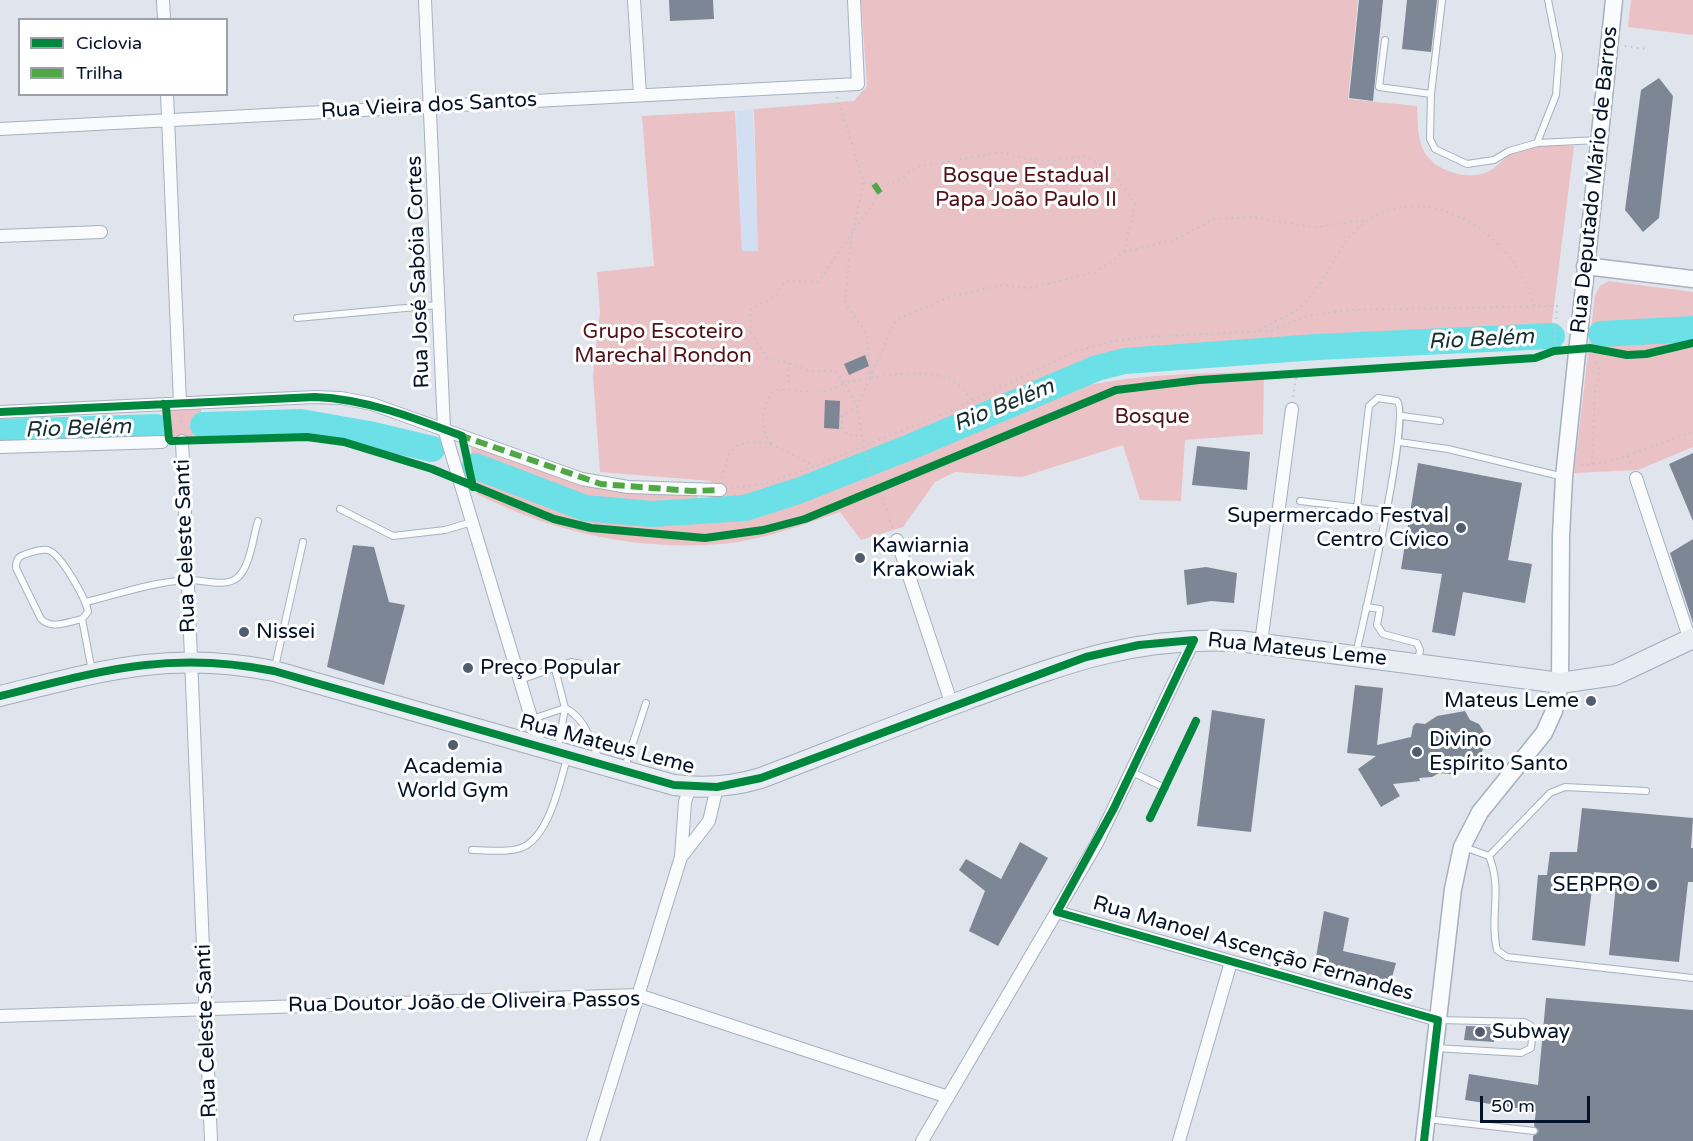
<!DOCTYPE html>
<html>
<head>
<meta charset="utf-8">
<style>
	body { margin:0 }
	#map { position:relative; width:1693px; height:1141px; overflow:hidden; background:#e0e5ed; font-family:"Varela Round",sans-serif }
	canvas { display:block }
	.legend { position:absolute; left:18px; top:18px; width:210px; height:78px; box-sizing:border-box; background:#fff; border:2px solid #9ba0a9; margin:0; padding:8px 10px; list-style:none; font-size:18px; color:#041229 }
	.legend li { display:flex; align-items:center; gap:12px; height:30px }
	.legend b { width:30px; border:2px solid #9ba0a9 }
	.scale { position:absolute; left:1480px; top:1096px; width:110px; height:27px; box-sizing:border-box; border:3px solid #041229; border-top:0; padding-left:8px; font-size:18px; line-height:21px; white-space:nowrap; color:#041229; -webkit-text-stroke:4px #fff; paint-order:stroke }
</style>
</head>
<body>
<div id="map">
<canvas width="1693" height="1141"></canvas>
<ul class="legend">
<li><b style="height:8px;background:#00873e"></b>Ciclovia</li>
<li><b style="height:8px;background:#50a844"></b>Trilha</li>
</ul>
<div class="scale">50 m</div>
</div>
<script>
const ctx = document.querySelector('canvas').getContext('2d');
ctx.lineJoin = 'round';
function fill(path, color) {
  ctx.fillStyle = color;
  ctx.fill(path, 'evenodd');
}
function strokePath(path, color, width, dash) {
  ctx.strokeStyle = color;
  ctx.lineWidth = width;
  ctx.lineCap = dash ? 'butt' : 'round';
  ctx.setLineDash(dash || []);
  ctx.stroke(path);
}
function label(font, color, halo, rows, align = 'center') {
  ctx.font = font + ' "Varela Round",sans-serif';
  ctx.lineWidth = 6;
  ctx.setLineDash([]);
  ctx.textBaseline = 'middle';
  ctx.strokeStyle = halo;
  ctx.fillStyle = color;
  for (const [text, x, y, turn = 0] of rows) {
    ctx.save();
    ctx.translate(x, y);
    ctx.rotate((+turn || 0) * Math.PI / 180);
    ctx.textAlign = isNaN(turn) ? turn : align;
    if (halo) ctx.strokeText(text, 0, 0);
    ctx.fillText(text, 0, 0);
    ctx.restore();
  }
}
const built = new Path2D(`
	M753,109L758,251H742L736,111Z`);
const green = new Path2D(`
	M861,0H1358L1348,99L1417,106C1418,120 1417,134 1422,147C1431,170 1464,180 1485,173C1496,169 1501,160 1511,154C1529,144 1555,145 1574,146L1551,329L1131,353L1095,362L958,420L788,487L739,501L709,503L711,481L600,472L593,376L600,312L597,272L654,266L642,116L735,111L742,251H758L754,109L854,101L867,86Z
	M1631,0H1693V35L1628,27Z
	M1609,281L1693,292V447L1638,470L1574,473L1595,295L1600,286Z
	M1264,371L1263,434L1185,440L1181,501L1140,500L1123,445L1022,477L955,472L935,482L903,527L861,540L840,512C802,525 761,541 721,544C636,551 552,532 477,494L471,447C544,468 621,490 697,496L704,519C789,506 871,473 949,440C987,423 1027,403 1067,391C1131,372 1198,375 1264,371Z
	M201,407L202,437L163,438L162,408Z`);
const river = new Path2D(`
	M1601,334L1693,329
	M203,425L301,422L369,434L432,449
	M0,432L156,427
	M475,466L585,508L652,514L745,508L798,491L910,447L1097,368L1125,361L1317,347L1552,336`);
const building = new Path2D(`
	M669,0H713L714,19L670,21Z
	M1359,0H1383L1373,101L1349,98Z
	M1407,0H1437L1431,52L1402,49Z
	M1659,78L1673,96L1659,218L1643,232L1625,210L1641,90Z
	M865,355L869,366L849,375L844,364Z
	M825,400L840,401L839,429L824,428Z
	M1197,446L1250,452L1247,490L1192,485Z
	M1693,453V521L1669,464Z
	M1418,463L1522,483L1508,560L1532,564L1525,603L1463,592L1455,636L1432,632L1442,574L1401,569Z
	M1693,539V623L1670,553Z
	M353,545L374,547L389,602L405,605L384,685L327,667Z
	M1206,567L1237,573L1234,603L1211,601L1187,605L1184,570Z
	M1355,685L1383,688L1377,745L1411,737L1413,726L1416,723L1425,724L1437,716L1465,711L1470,720L1479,724L1486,735V742L1480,756L1482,763L1474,768L1470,765L1451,774L1439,773L1432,777L1419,778L1420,781L1393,784L1400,796L1381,807L1358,769L1376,756L1347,753Z
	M1212,710L1265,719L1251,832L1197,826Z
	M1582,808L1693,818L1691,848H1693V882H1688L1679,962L1609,955L1617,874L1594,872L1585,946L1532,940L1538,875H1547L1550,852H1577Z
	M1020,842L1048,858L998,946L969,931L985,891L959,870L966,859L1001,879Z
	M1324,911L1349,918L1343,951L1396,963L1391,981L1315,963Z
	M1546,998L1693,1010V1141H1533V1136L1539,1131L1534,1126L1536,1111L1465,1100L1469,1074L1538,1085Z
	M1466,1026L1495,1027L1494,1042L1464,1040Z`);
const path = new Path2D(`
	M1625,46L1646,49
	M837,97L864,182L851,240L845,303L867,334L870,377L857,407L864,447L893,529
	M864,182L883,186L902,178L917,167L1001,152L1023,158L1052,161L1085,156L1112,171L1135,204L1124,252L1096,272L1029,288L1002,285L949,297L896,320L870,377
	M880,193L818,282L786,281L774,297L750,310L751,333L768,359L788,363L811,371H836L844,383C872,377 921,368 948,378C957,382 966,393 973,400
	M1124,252L1176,239L1214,219L1252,217L1314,227L1368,220
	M1259,330C1275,321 1292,315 1305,302C1326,282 1335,251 1355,231C1403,185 1469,209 1507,254C1520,268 1528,288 1535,306
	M788,363L789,387
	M1293,397L1297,373
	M181,415V427
	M771,444L814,466
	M1628,456L1632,467
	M1592,464L1595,389L1600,371L1593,356
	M1581,465C1622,463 1655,444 1693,432
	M722,478L729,454L735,446L750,442L771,444C759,424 760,407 775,390C802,387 816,400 844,383L857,407L842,415V429L849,435L862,436
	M731,488L764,484L815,466L955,409L1072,353L1104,343L1142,337L1270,331L1307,316L1349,310L1557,306L1554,351`);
const lane = new Path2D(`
	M1385,40L1379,87L1431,94L1430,139L1435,149L1467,164L1494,160L1509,151L1537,143L1599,140
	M1431,94L1442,0
	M1537,143L1556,95L1559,55L1548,0
	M297,318L438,305
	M1402,416L1440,421
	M1399,442L1448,449L1564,477
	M1300,501L1386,511
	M340,509L393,536L445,530L472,522
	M86,602C119,594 153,582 187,580C201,579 225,588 237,578C250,568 253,537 258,521
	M1366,607L1380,609L1377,625L1383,634L1417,643L1420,650L1418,661
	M82,619C68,622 52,630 41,619L16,568C16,558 19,556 29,553C35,551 41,549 48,550C61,554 86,599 88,612L82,619L92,671
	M1356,654C1363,623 1412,414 1397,401L1378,398L1369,406L1357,508
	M275,667L303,542
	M555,669L565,708L558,748
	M520,680L571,662L611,670
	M532,719L565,708C585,718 590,739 599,759
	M625,767L646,703
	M1132,772L1165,788
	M1150,818L1196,721
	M1464,847L1489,856
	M472,850C488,850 513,854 527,845C550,830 560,783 567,758
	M1489,856C1503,891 1489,916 1497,950L1507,957L1693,978
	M1489,856L1550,793L1565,787L1646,791
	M1435,1048L1521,1053L1531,1048L1533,1030L1530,1025L1524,1022L1438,1020
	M1427,1119L1534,1131`);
const street = new Path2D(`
	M163,0L164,20
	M425,0L444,429L540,747
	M634,0L640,95
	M167,94L180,403
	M0,129L858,84L854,0
	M0,236L101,232
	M0,412L315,397L341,398L372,404L582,479L628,487L720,490
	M182,441L211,1141
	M0,447L162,442
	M1636,478L1690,640
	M897,540L952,705
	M1261,643L1292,409
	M682,856L709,821L717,787
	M1057,912L1438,1020
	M0,1016L638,995L948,1097
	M593,1141L681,857L685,802L690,787
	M922,1141L1097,843L1194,640
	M1179,1141L1231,962`);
const secondary = new Path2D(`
	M1585,266L1693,279
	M1424,1141L1453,889L1462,847L1480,812L1544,733L1554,711L1560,683L1561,536L1564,477L1614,0`);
const primary = new Path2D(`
	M0,696C101,671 169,650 274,671L674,785C705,789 731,787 761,778C829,752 897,725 965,700C1063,664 1132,636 1239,641L1560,683L1615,675L1693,638`);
const quiet = new Path2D(`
	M874,184L880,193
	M459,435L601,484L692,491L720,490`);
const cycleway = new Path2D(`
	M163,404L166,407L169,439L171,441L307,437L344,442L432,469L554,519L591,528L705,538L763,530L805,519L1116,390L1199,380L1535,358L1554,351L1590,348L1627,355L1646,354L1693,343
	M0,412L315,397C366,399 415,418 462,436L473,487
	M0,696C101,671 169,650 274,671L674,785L717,787L761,778L1086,657L1139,645L1194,640L1114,808L1057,912L1438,1020L1424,1141
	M1150,818L1196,721`);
const markers = [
	[1461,528,6,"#515c6e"],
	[860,558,6,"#515c6e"],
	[244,632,6,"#515c6e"],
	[468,668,6,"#515c6e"],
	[1591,701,6,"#515c6e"],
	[453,745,6,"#515c6e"],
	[1417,752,6,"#515c6e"],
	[1652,885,6,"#515c6e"],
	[1480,1032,6,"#515c6e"]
];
const streetNames = [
	["Rua Vieira dos Santos",429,106,-3],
	["Rua Deputado Mário de Barros",1595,180,-84],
	["Rua José Sabóia Cortes",419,272,-92],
	["Rua Celeste Santi",186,546,-92],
	["Rua Mateus Leme",1297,650,6],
	["Rua Mateus Leme",607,745,15],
	["Rua Manoel Ascenção Fernandes",1253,949,16],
	["Rua Doutor João de Oliveira Passos",464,1003,-1],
	["Rua Celeste Santi",207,1031,-92]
];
const parkNames = [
	["Bosque Estadual",1026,176],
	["Papa João Paulo II",1026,200],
	["Grupo Escoteiro",663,332],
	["Marechal Rondon",663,356],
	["Bosque",1152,417]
];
const poiNames = [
	["Supermercado Festval",1449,516,"right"],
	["Centro Cívico",1449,540,"right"],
	["Kawiarnia",872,546],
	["Krakowiak",872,570],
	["Nissei",256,632],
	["Preço Popular",480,668],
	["Mateus Leme",1579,701,"right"],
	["Divino",1429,740],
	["Espírito Santo",1429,764],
	["Academia",453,767,"center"],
	["World Gym",453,791,"center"],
	["SERPRO",1640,885,"right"],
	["Subway",1492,1032]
];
const waterNames = [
	["Rio Belém",1481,340,-3],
	["Rio Belém",1004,406,-22],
	["Rio Belém",78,429,-2]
];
fill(built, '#d2dff3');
fill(green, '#eac1c5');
strokePath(river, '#6ce0e7', 26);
fill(building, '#7d8694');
strokePath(lane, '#a6b0bf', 8);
strokePath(street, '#a6b0bf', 14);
strokePath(secondary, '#a6b0bf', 19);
strokePath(primary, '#a2acbb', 22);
strokePath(path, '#c3c5ca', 2, [1.5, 4.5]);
strokePath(lane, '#fafbfc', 6);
strokePath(street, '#fafbfc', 12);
strokePath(secondary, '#fafbfc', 16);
strokePath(primary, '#e8edf4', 20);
strokePath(quiet, '#50a844', 6, [12, 6]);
strokePath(cycleway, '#00873e', 8);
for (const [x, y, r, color] of markers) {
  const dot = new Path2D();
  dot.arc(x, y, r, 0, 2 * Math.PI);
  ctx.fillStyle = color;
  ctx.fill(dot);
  strokePath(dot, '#fff', 2);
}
label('21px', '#041229', '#fff', streetNames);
label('21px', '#521119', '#fff', parkNames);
label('21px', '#041229', '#fff', poiNames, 'left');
label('italic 22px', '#152f30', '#fff', waterNames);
</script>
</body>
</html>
